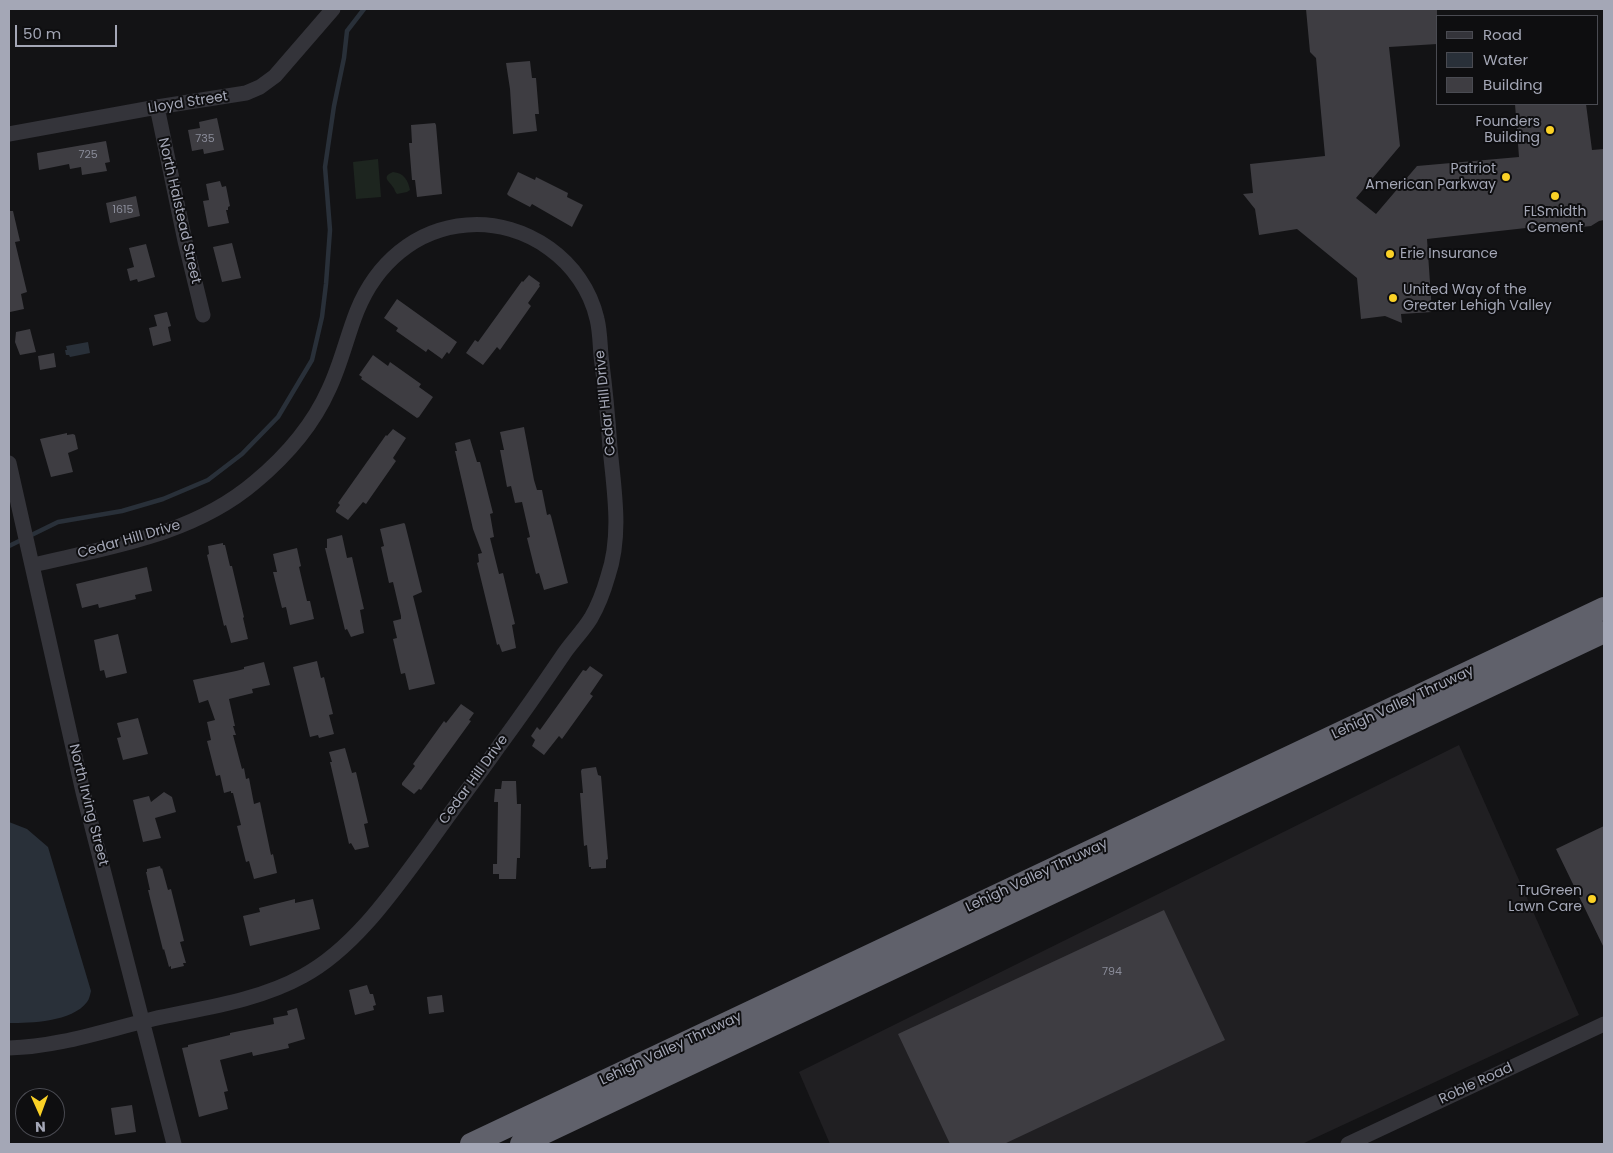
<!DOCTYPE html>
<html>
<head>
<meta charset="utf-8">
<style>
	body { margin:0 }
	#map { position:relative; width:1613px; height:1153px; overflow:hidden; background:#131315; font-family:Poppins,sans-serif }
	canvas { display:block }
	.frame { position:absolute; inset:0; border:10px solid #a4a7b6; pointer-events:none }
	.legend { position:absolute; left:1436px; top:15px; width:162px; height:90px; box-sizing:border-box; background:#0e0e10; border:1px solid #4a4b52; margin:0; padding:6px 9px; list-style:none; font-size:15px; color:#a4a7b6 }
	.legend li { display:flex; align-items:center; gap:10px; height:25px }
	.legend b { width:25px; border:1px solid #4a4b52 }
	.north { position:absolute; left:15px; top:1088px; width:50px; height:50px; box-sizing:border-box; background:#0e0e10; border:1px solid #4a4b52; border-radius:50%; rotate:178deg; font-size:14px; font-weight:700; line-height:20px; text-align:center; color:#a4a7b6 }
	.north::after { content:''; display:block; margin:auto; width:18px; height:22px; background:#fad126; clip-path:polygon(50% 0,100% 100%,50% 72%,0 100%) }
	.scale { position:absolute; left:15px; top:25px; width:102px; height:22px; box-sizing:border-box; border:2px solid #a4a7b6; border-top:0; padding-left:6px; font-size:15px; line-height:18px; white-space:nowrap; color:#a4a7b6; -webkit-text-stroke:4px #0e0e10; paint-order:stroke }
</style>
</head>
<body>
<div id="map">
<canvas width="1613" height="1153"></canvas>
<div class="frame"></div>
<ul class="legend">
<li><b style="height:6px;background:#34343a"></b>Road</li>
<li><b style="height:14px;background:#293039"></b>Water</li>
<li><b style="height:14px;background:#3e3d42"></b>Building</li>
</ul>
<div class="north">N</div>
<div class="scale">50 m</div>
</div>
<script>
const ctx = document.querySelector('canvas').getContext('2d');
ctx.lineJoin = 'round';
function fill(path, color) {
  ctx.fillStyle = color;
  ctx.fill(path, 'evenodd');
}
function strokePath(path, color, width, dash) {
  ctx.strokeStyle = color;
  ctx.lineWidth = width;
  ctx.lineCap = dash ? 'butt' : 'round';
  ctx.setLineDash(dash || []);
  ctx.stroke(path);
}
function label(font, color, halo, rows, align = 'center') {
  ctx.font = font + ' Poppins,sans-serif';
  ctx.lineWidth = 4;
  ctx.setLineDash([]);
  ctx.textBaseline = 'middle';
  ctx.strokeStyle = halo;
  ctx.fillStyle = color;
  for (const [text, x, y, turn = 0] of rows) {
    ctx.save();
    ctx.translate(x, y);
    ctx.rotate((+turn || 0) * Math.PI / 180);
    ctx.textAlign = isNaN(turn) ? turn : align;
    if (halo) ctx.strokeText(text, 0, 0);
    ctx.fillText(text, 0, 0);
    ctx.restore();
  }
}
const built = new Path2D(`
	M1459,745L1579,1015L1302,1144H830L799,1072Z`);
const green = new Path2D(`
	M378,159L381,197L356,199L353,162Z
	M393,172C404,173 408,180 410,190L407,192L397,194C395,192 395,190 393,187C389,181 381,177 393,172Z`);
const water = new Path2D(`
	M88,342L90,353L70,357L69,355H66L65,350H67L66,346Z
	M9,822L27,829L48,847L91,991C90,995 89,1000 87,1002C72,1022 31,1023 9,1023Z`);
const stream = new Path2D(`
	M9,546L58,522L122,511L163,499L208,480L242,454L278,417L312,360L322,317L326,284L330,230L325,167L334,106L344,58L347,31L364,9`);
const building = new Path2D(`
	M1306,9H1437V44L1389,47L1400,146L1356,198L1376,214L1417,166L1519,157L1515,104H1586L1592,150L1604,149V220L1599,221L1591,226L1534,232L1526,228L1427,239L1432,312L1401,314L1402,323L1385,316L1361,319L1357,278L1297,229L1259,235L1255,209L1243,194L1253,193L1250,164L1325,156L1316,58L1310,52Z
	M530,61L532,78H536L539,114H535L537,131L513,134L510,89L506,63Z
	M217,118L224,150L204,154L203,149L192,151L188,130L200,128L199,122Z
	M435,123L436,125L442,194L417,197L415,180H412L409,143H412L411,125Z
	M106,141L110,162L105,163L107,171L82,175L81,167L70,169L69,164L39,170L37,153Z
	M518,172L535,180L536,177L568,193L567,197L583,205L572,227L532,204L530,207L509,196L507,194Z
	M220,181L222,187L226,186L230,206L228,207V210H226L229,223L208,227L203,201L209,200L206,184Z
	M136,196L140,216L110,223L106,203Z
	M9,211H13L20,241L15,242L27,292L21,294L24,309L10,312L9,306Z
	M232,243L241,278L222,282L213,247Z
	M146,244L155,277L138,282L137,279L130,281L127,269L134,267L129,248Z
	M529,275L540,283L539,285L540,286L528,303L531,306L500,350L497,347L483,365L466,353L475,340L478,342L522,281L523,282Z
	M397,299L457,342L449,354L447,352L442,359L428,349L426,352L396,331L398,328L384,318Z
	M167,312L171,326L168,327L171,341L153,346L149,328L157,326L154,315Z
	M30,329L36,352L20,355L15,342L16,332Z
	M54,353L56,367L40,370L38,356Z
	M373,355L388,366L390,362L421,384L419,387L433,397L419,417L417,418L361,379L362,377L359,375Z
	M524,427L534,480L537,490H542L547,515L550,514L551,516L568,583L544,590L539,573L536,574L527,538L530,537L522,502L515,503L511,486L507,487L500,450H504L500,432Z
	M393,429L406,438L393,458L396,461L366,504L363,502L348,520L336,512V510L340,505L338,503L386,435L387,436Z
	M67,433V435L73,434L75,435L78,449L68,453L73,472L51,477L40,439Z
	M470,439L477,462H480L493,513L490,514L494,537L490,538L499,574L503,573L515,624L512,625L516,648L502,652L499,644L497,645L477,563L479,562L478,554L482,553L473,529L455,451H457L455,443Z
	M404,523L405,524L422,592L413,596L435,684L409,690L405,673L401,674L393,639L397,638L393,621L401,619V616L393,582L389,583L381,547L384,546L380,529Z
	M342,535L347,558L352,557L364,609L360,610L364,633L351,637L347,629L345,630L325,548H327V539Z
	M223,543V545H225L230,566H232L244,617L243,618L248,639L231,643L226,625L224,626L207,555L209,554L208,546Z
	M297,548L301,566L299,567L307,601H310L314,619L290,625L286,607L282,608L273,572H277L273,554Z
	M147,567L152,591L135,595L136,599L99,608L98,604L82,608L76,584Z
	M118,634L127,673L106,678L104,670L100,671L94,640Z
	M317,661L321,678L324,677L333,714L329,715L334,734L319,738L318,735L310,737L293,667Z
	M264,662L270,685L252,689L253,693L229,699L235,726H233L236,735H233L242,769L244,768L246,779L249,778L254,804L260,802L271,855L273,854L277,873L254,879L249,861L246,862L237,826L241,825L233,793H231V791L224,793L220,775L216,776L207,741L211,740L207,722L215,720L208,700L199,703L193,680L236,671L244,669V667Z
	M590,666L603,675L590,694L593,696L562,739L559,736L544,755L532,746L535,740L531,736L537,727L540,730L583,670L586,671Z
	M461,704L474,713L469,720L471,721L421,790L419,789L414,794L402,785V783L415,766L413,764L444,721L446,723Z
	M138,718L148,754L123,760L117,738L121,737L117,723Z
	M345,748L352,773L356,772L368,823L364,824L369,847L355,850L351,843L349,844L330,762H332L329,752Z
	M596,767L598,775L601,776L608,859L606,860V868L591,869V867H589L587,845L584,846L580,793H583L581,771L582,769Z
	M502,781H516L517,804H521L520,858H517L516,879H499V874H493V864H497L498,802H494L495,789H501Z
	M164,792L172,797L176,812L155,818L161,838L143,842L133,800L149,796L151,802Z
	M1604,826V948L1556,849Z
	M160,866L161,869L162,868L168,890L171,889L184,941L180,942L186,963H183L184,966L171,969V966L169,967L164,949L163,950L148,890H150L146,872H147V869Z
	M295,899V903L313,899L320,929L250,946L243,916L260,912L259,908Z
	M1164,910L1225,1040L1004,1144H950L898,1034Z
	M367,985L370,994H373L376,1005L373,1006L374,1010L355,1015L349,990Z
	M442,995L444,1012L429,1014L427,997Z
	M297,1008L305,1039L288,1044L289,1048L253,1056L252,1052L220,1060L228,1091L224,1092L228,1109L199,1117L182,1048L188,1047V1045L230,1035V1033L274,1024L273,1018L288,1015L287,1011Z
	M132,1105L136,1132L115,1135L111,1108Z`);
const minor = new Path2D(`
	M157,107L185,241L203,315
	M9,134L157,107L246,93L260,87L275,76L333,9
	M9,463L83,792L174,1144
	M9,1048C58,1047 106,1030 153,1019C203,1008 258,1001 303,976C355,948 395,889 429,843C452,810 476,779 499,746C521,716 542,686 563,655C571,643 583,631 591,618C598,606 604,590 608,576C622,535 614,490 610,448C608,417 605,387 601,356C600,344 600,331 597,319C584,261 526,220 467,225C415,229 376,264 357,311C347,336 341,364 329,389C313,425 285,457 255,482C193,535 110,547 33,565
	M1348,1144L1604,1024`);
const highway = new Path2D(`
	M471,1144L1604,608
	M521,1144L1604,632`);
const markers = [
	[1550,130,5,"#fad126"],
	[1506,177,5,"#fad126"],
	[1555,196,5,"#fad126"],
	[1390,254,5,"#fad126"],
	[1393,298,5,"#fad126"],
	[1592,899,5,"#fad126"]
];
const numberNames = [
	["735",205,139],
	["725",88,155],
	["1615",123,210],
	["794",1112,972]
];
const streetNames = [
	["Lloyd Street",188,103,-9],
	["North Halstead Street",179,211,77],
	["Cedar Hill Drive",606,403,-96],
	["Cedar Hill Drive",129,540,-16],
	["Lehigh Valley Thruway",1403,703,-25],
	["Cedar Hill Drive",474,780,-54],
	["North Irving Street",88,805,76],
	["Lehigh Valley Thruway",1037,876,-25],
	["Lehigh Valley Thruway",671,1049,-25],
	["Roble Road",1476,1084,-25]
];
const poiNames = [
	["Founders",1540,122],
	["Building",1540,138],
	["Patriot",1496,169],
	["American Parkway",1496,185],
	["FLSmidth",1555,212,"center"],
	["Cement",1555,228,"center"],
	["Erie Insurance",1400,254,"left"],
	["United Way of the",1403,290,"left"],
	["Greater Lehigh Valley",1403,306,"left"],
	["TruGreen",1582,891],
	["Lawn Care",1582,907]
];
fill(built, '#201f22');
fill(green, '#1d251f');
fill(water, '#293039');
strokePath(stream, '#293039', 4.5);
fill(building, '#3e3d42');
strokePath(minor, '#34343a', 15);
strokePath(highway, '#60616b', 22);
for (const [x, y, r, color] of markers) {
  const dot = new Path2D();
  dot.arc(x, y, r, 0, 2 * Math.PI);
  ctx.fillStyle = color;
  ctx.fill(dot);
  strokePath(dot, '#0e0e10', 2);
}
label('11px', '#8a8c99', null, numberNames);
label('14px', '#a4a7b6', '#0e0e10', streetNames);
label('14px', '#a4a7b6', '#0e0e10', poiNames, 'right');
</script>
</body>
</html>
